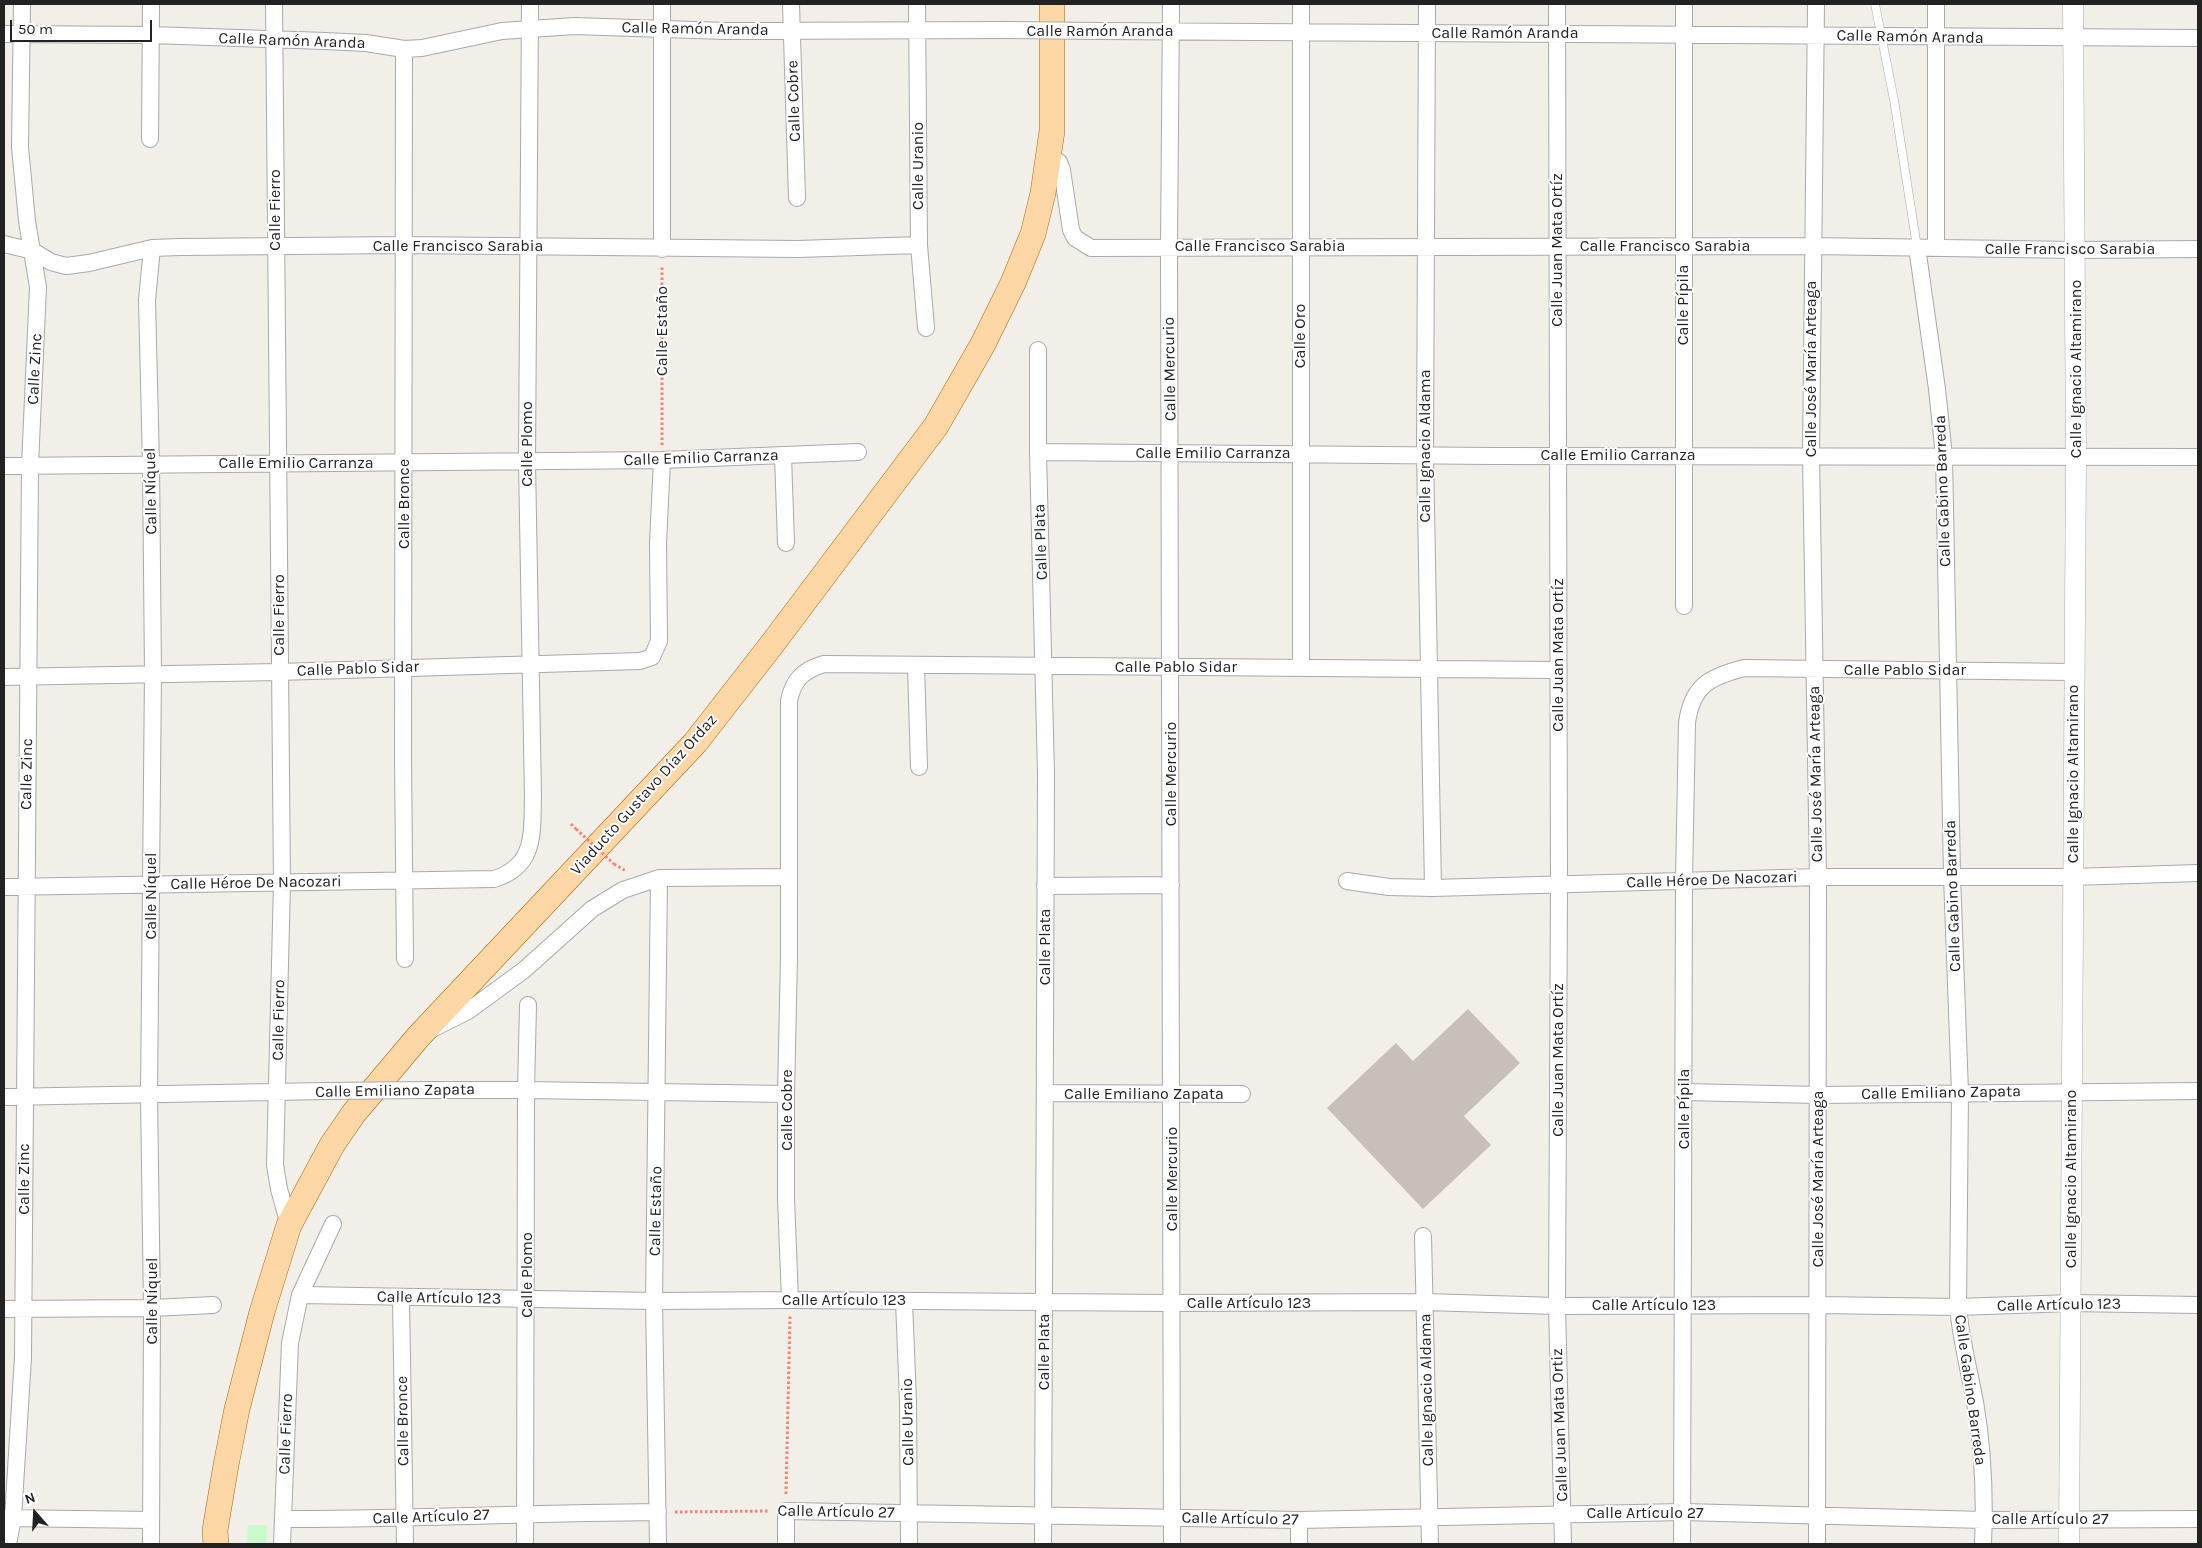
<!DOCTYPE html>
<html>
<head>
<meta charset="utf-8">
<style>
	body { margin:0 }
	#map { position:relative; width:2202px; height:1548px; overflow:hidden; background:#f2efe9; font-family:Karla,sans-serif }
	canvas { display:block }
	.frame { position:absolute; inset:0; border:5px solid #222; pointer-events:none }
	.north { position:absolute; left:10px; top:1488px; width:50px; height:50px; -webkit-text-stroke:4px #fff; paint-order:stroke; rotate:341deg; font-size:14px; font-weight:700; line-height:20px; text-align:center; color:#222 }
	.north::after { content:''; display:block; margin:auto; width:18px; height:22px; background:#222; clip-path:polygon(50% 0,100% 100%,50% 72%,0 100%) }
	.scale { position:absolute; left:10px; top:20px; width:142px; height:22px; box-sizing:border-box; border:2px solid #222; border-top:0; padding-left:6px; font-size:15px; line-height:18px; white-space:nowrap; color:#222; -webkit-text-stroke:4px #fff; paint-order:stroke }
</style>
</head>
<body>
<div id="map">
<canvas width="2202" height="1548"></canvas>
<div class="frame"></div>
<div class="north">N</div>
<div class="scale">50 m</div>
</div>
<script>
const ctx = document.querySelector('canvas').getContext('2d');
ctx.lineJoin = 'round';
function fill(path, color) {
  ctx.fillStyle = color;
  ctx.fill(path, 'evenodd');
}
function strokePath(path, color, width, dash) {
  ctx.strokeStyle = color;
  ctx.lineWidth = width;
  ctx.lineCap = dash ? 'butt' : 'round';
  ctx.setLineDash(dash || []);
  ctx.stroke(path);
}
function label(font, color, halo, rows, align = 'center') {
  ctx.font = font + ' Karla,sans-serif';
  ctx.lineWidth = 4;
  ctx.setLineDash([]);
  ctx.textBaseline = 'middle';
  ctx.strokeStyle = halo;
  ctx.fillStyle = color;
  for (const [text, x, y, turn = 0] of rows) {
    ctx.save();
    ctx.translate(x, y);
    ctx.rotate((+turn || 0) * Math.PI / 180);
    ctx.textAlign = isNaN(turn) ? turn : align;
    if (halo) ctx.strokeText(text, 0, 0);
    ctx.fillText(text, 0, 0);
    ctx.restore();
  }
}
const park = new Path2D(`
	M248,1525H267L266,1544H247Z`);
const building = new Path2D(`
	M1468,1009L1520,1063L1464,1116L1491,1145L1423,1209L1327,1108L1396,1043L1413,1061Z`);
const path = new Path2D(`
	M662,445V266
	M571,824L576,829
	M614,864L626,871
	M786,1494L790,1316
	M675,1512L769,1511`);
const service = new Path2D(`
	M1875,4L1894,100L1917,247`);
const minor = new Path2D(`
	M274,4L282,883L275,1165L279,1189L289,1225
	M791,4L797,198
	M917,4L919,245L926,328
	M1171,4L1169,247L1172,1544
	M1427,4L1425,454L1433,888
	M1557,4L1559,884L1557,1306L1563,1544
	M1684,4V606
	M1816,4L1811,455L1818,877L1817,1544
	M1936,4V248
	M1101,31L2198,38
	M4,34L151,35L325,41L366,43L404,49L422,48L502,31L574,26L725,31L1008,30
	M404,49L403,759L405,959
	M150,139L151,4
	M1048,158L1059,162L1062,170L1071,230L1075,238L1091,248L1812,246L2076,250L2198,249
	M4,244L33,251L51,262L66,266L89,263L152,248L180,247L404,245L798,249L919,245
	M1917,247L1937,389L1944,456L1952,876L1960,1092L1958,1307C1961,1340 1969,1370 1975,1402C1983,1448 1985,1498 1983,1544
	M662,249V4
	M1038,350V452L1046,774L1043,1544
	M1038,452L1493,456L2198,457
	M783,456L786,543
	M4,466L662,460L858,452
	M916,665L919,767
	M1301,668V4
	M4,677L279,672L640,661L652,657L659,641L658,543L662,460
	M1347,881L1389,887L1433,888L1818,877H2072L2198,873
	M1045,886L1171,885
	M4,887L494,879C536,866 532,833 533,797L527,462L530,4
	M432,1029L468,1011L524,970L592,909L623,890L659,878L789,877
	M431,1090H526L786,1094
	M1684,1092L1818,1095L2198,1091
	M1045,1093L1242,1094
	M4,1097L325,1091
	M1423,1236L1430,1544
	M300,1295L654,1301L790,1300L1171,1303L1425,1302L1557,1306L1818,1305L1958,1307L2071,1303L2198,1305
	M401,1298L405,1544
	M790,1300L786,1199V1094L789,957V701C793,680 803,670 824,664L1558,670
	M904,1301L908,1401L909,1544
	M4,1309L152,1308L213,1305
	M4,1518L151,1520
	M283,1519C408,1519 533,1513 658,1512
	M8,1544L13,1518L23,1357L30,465L38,287L27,221L20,147L22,4
	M151,1544L152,1308L149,1095L153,673L151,464L147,300L152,248
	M282,1544L290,1343L300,1295L333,1224
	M525,1544L526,1090L528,1005
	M658,1544L654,1301L659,878
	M786,1544V1511L1299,1520L1683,1512L1984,1520L2198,1519
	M1299,1544V1520
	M1682,1544L1684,880L1687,723C1692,686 1709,677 1744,668L2073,672`);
const tertiary = new Path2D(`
	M2069,1544L2076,457L2073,4`);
const primary = new Path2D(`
	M216,1544L215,1530L226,1465L237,1409L262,1312L289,1225L332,1145L354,1113L419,1036L695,743L773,643L936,426L983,344L1013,283L1033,234L1043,193L1052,131V4`);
const pathBridge = new Path2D(`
	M576,829L614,864`);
const minorBridge = new Path2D(`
	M1008,30L1101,31
	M325,1091L431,1090`);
const streetNames = [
	["Calle Ramón Aranda",695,29,1],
	["Calle Ramón Aranda",1100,31],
	["Calle Ramón Aranda",1505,33],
	["Calle Ramón Aranda",1910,37,1],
	["Calle Ramón Aranda",292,41,2],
	["Calle Cobre",794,101,-92],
	["Calle Uranio",918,166,-90],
	["Calle Fierro",275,210,-90],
	["Calle Francisco Sarabia",458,246],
	["Calle Francisco Sarabia",1260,246],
	["Calle Francisco Sarabia",1665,246],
	["Calle Francisco Sarabia",2070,249],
	["Calle Juan Mata Ortíz",1557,250,-90],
	["Calle Pípila",1683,305,-90],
	["Calle Estaño",662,331,-90],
	["Calle Oro",1300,336,-90],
	["Calle Zinc",35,369,-87],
	["Calle Mercurio",1170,369,-91],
	["Calle José María Arteaga",1811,369,-90],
	["Calle Ignacio Altamirano",2076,369,-90],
	["Calle Plomo",527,444,-90],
	["Calle Ignacio Aldama",1425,446,-90],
	["Calle Emilio Carranza",1213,453],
	["Calle Emilio Carranza",1618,455],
	["Calle Emilio Carranza",701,458,-2],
	["Calle Emilio Carranza",296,463],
	["Calle Níquel",151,491,-91],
	["Calle Gabino Barreda",1943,491,-92],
	["Calle Bronce",404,504,-90],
	["Calle Plata",1041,542,-92],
	["Calle Fierro",279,615,-90],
	["Calle Juan Mata Ortíz",1558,655,-90],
	["Calle Pablo Sidar",1176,667],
	["Calle Pablo Sidar",358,669,-2],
	["Calle Pablo Sidar",1905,670],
	["Calle Zinc",27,774,-89],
	["Calle Mercurio",1171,774,-90],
	["Calle José María Arteaga",1816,774,-91],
	["Calle Ignacio Altamirano",2073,774,-90],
	["Viaducto Gustavo Díaz Ordaz",644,795,-48],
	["Calle Héroe De Nacozari",1712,880,-2],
	["Calle Héroe De Nacozari",256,883,-1],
	["Calle Níquel",151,896,-90],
	["Calle Gabino Barreda",1953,896,-92],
	["Calle Plata",1045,947,-90],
	["Calle Fierro",279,1020,-89],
	["Calle Juan Mata Ortíz",1558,1060,-90],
	["Calle Emiliano Zapata",395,1091,-1],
	["Calle Emiliano Zapata",1941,1093,-1],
	["Calle Emiliano Zapata",1144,1094],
	["Calle Pípila",1684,1109,-90],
	["Calle Cobre",787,1110,-90],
	["Calle Zinc",24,1179,-90],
	["Calle Mercurio",1172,1179,-90],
	["Calle José María Arteaga",1818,1179,-90],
	["Calle Ignacio Altamirano",2071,1179,-90],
	["Calle Estaño",656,1211,-89],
	["Calle Plomo",527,1275,-90],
	["Calle Artículo 123",439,1298,1],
	["Calle Artículo 123",844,1300],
	["Calle Níquel",152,1301,-90],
	["Calle Artículo 123",1249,1303],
	["Calle Artículo 123",1654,1305],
	["Calle Artículo 123",2059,1305,-1],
	["Calle Plata",1044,1352,-90],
	["Calle Ignacio Aldama",1427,1390,-91],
	["Calle Gabino Barreda",1970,1390,82],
	["Calle Bronce",403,1421,-91],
	["Calle Uranio",908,1422,-91],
	["Calle Juan Mata Ortiz",1560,1425,-92],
	["Calle Fierro",286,1434,-88],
	["Calle Artículo 27",836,1512,1],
	["Calle Artículo 27",1645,1513],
	["Calle Artículo 27",431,1517,-2],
	["Calle Artículo 27",1240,1519,1],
	["Calle Artículo 27",2050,1519]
];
fill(park, '#c8facc');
fill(building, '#c7bfb8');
strokePath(service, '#a9a9a9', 9);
strokePath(minor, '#a9a9a9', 18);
strokePath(tertiary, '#a9a9a9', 21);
strokePath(primary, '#a06b00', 26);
strokePath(path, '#fa8072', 3, [2.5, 2.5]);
strokePath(service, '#fff', 8);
strokePath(minor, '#fff', 16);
strokePath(tertiary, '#fff', 20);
strokePath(primary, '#fcd6a4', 25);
strokePath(minorBridge, '#a9a9a9', 18, []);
strokePath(pathBridge, '#fa8072', 3, [2.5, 2.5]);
strokePath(minorBridge, '#fff', 16);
label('16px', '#222', '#fff', streetNames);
</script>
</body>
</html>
